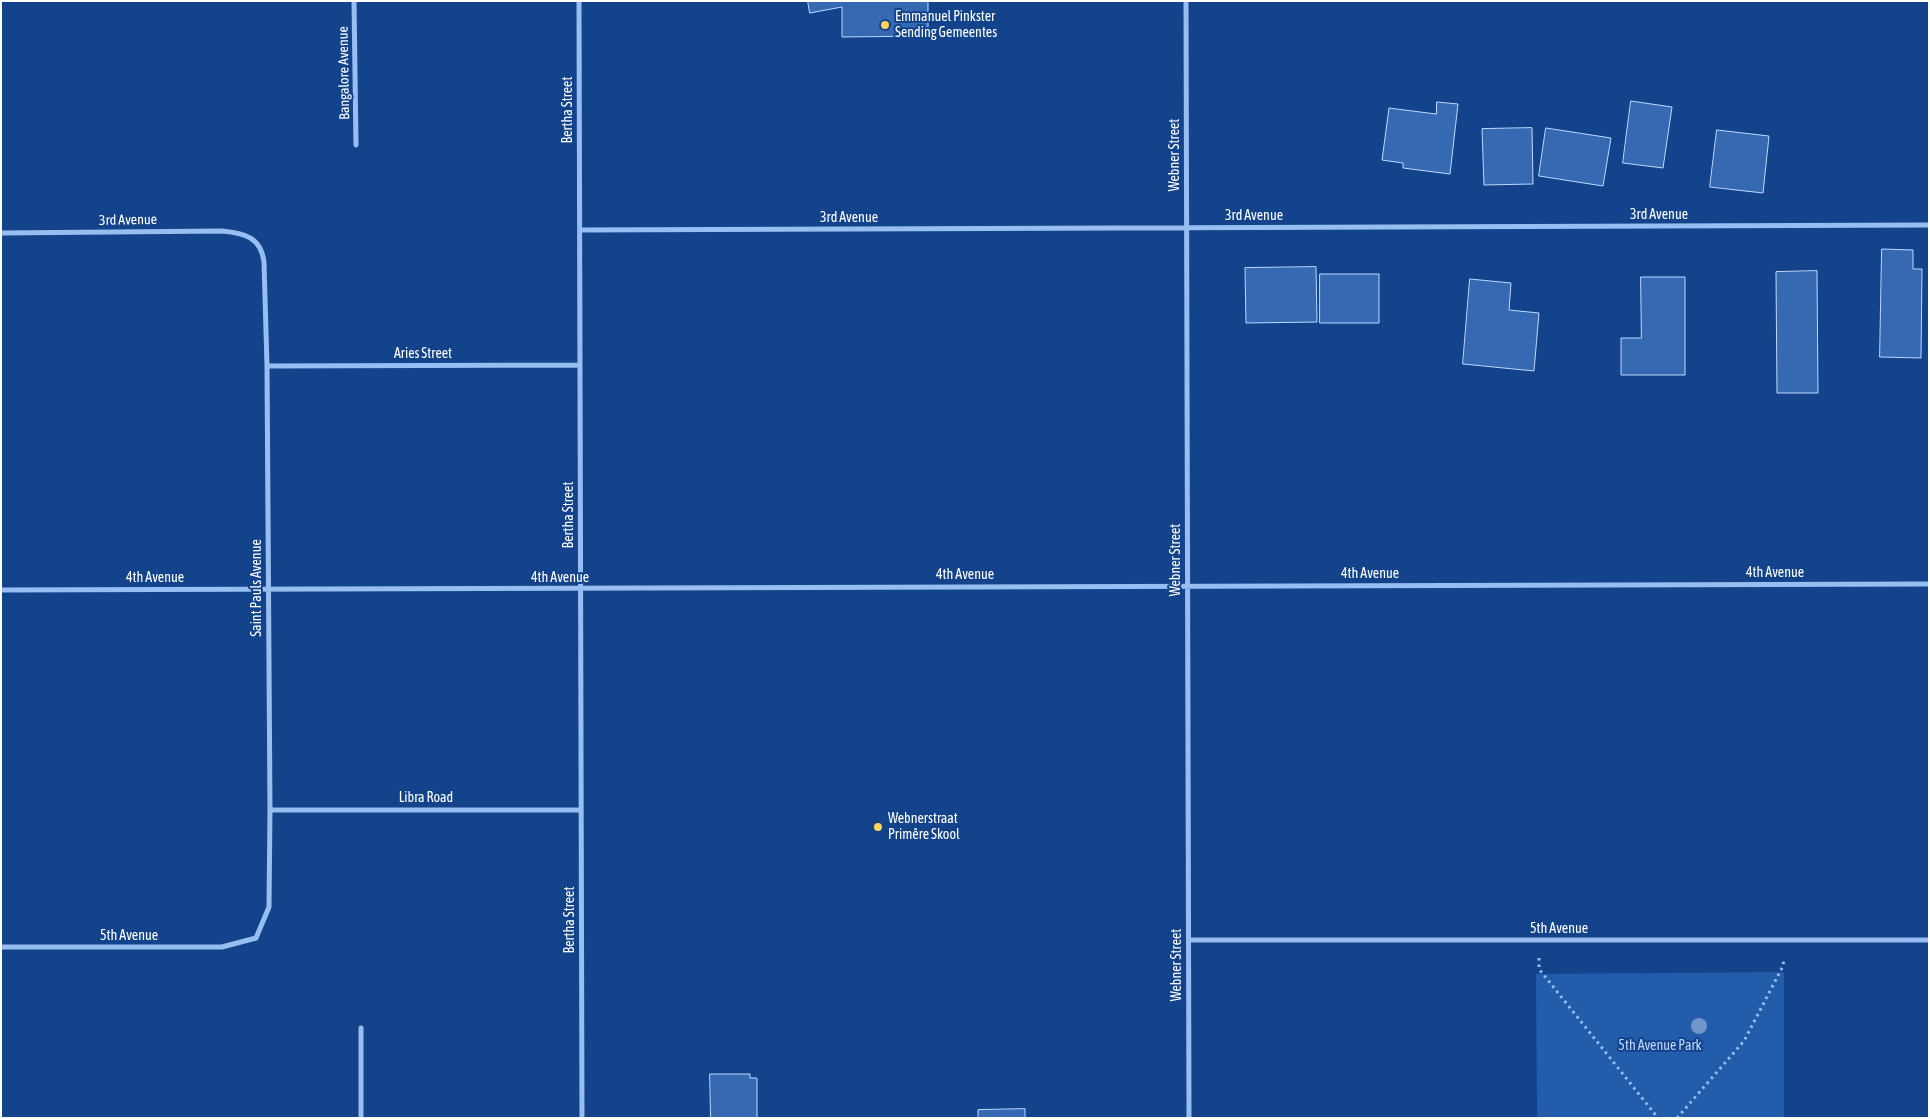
<!DOCTYPE html>
<html>
<head>
<meta charset="utf-8">
<style>
	body { margin:0 }
	#map { position:relative; width:1930px; height:1119px; overflow:hidden; background:#12438b; font-family:"Asap Condensed",sans-serif }
	canvas { display:block }
	.frame { position:absolute; inset:0; border:2px solid #fff; pointer-events:none }
</style>
</head>
<body>
<div id="map">
<canvas width="1930" height="1119"></canvas>
<div class="frame"></div>
</div>
<script>
const ctx = document.querySelector('canvas').getContext('2d');
ctx.lineJoin = 'round';
function fill(path, color) {
  ctx.fillStyle = color;
  ctx.fill(path, 'evenodd');
}
function strokePath(path, color, width, dash) {
  ctx.strokeStyle = color;
  ctx.lineWidth = width;
  ctx.lineCap = dash ? 'butt' : 'round';
  ctx.setLineDash(dash || []);
  ctx.stroke(path);
}
function label(font, color, halo, rows, align = 'center') {
  ctx.font = font + ' "Asap Condensed",sans-serif';
  ctx.lineWidth = 4;
  ctx.setLineDash([]);
  ctx.textBaseline = 'middle';
  ctx.strokeStyle = halo;
  ctx.fillStyle = color;
  for (const [text, x, y, turn = 0] of rows) {
    ctx.save();
    ctx.translate(x, y);
    ctx.rotate((+turn || 0) * Math.PI / 180);
    ctx.textAlign = isNaN(turn) ? turn : align;
    if (halo) ctx.strokeText(text, 0, 0);
    ctx.fillText(text, 0, 0);
    ctx.restore();
  }
}
const green = new Path2D(`
	M1784,972V1118H1537L1536,974Z`);
const building = new Path2D(`
	M808,1H928V36L842,37V7L810,13Z
	M1631,101L1672,107L1663,168L1623,163Z
	M1437,102L1458,104L1450,174L1403,168V163L1382,160L1389,108L1436,114Z
	M1532,128L1533,184L1484,185L1482,129Z
	M1546,128L1611,138L1603,186L1539,176Z
	M1717,130L1769,136L1763,193L1710,187Z
	M1882,249L1913,250V269H1922L1921,358L1880,357Z
	M1316,267L1317,322L1246,323L1245,268Z
	M1817,271L1818,393H1777L1776,272Z
	M1320,274H1379V323H1320Z
	M1641,277H1685V375H1621V338H1641Z
	M1470,279L1511,283L1509,310L1539,313L1534,371L1463,364Z
	M710,1074H750V1078H757V1118H711Z
	M1025,1109V1118H978V1110Z`);
const path = new Path2D(`
	M1539,958V969L1658,1118
	M1677,1118L1744,1041L1783,966L1784,958`);
const minor = new Path2D(`
	M354,1L356,145
	M579,1L582,1118
	M1186,1L1189,1118
	M580,230L1929,225
	M1,233L222,231C244,233 261,237 264,262L267,366L270,810L269,907L256,938L222,947H1
	M267,366L580,365
	M1,590L1929,584
	M270,810H581
	M1189,940H1929
	M361,1028V1118`);
const trees = [
	[1699,1026]
];
const markers = [
	[885,25,5,"#ffd358"],
	[878,827,5,"#ffd358"]
];
const poiNames = [
	["Emmanuel Pinkster",895,17],
	["Sending Gemeentes",895,33],
	["Webnerstraat",888,819],
	["Primêre Skool",888,835]
];
const streetNames = [
	["Bangalore Avenue",344,73,-91],
	["Bertha Street",568,110,-90],
	["Webner Street",1175,155,-90],
	["3rd Avenue",1659,215],
	["3rd Avenue",1254,216],
	["3rd Avenue",849,218],
	["3rd Avenue",128,220,-1],
	["Aries Street",423,354],
	["Bertha Street",569,515,-90],
	["Webner Street",1176,560,-90],
	["4th Avenue",1775,573],
	["4th Avenue",1370,574],
	["4th Avenue",965,575],
	["4th Avenue",155,578],
	["4th Avenue",560,578],
	["Saint Pauls Avenue",257,588,-90],
	["Libra Road",426,798],
	["Bertha Street",570,920,-90],
	["5th Avenue",1559,929],
	["5th Avenue",129,936],
	["Webner Street",1177,965,-90]
];
const parkNames = [
	["5th Avenue Park",1660,1046]
];
fill(green, '#235caa');
fill(building, '#356ab2');
strokePath(building, '#bfd9fc', 1);
strokePath(path, '#98bef1', 3, [2.5, 4]);
strokePath(minor, '#98bef1', 5);
ctx.fillStyle = '#7196c9';
for (const [x, y] of trees) {
  ctx.beginPath();
  ctx.arc(x, y, 8, 0, 2 * Math.PI);
  ctx.fill();
}
for (const [x, y, r, color] of markers) {
  const dot = new Path2D();
  dot.arc(x, y, r, 0, 2 * Math.PI);
  ctx.fillStyle = color;
  ctx.fill(dot);
  strokePath(dot, '#12438b', 2);
}
label('14px', '#fff', '#12438b', poiNames, 'left');
label('14px', '#fff', '#12438b', streetNames);
label('14px', '#bfd9fc', '#12438b', parkNames);
</script>
</body>
</html>
